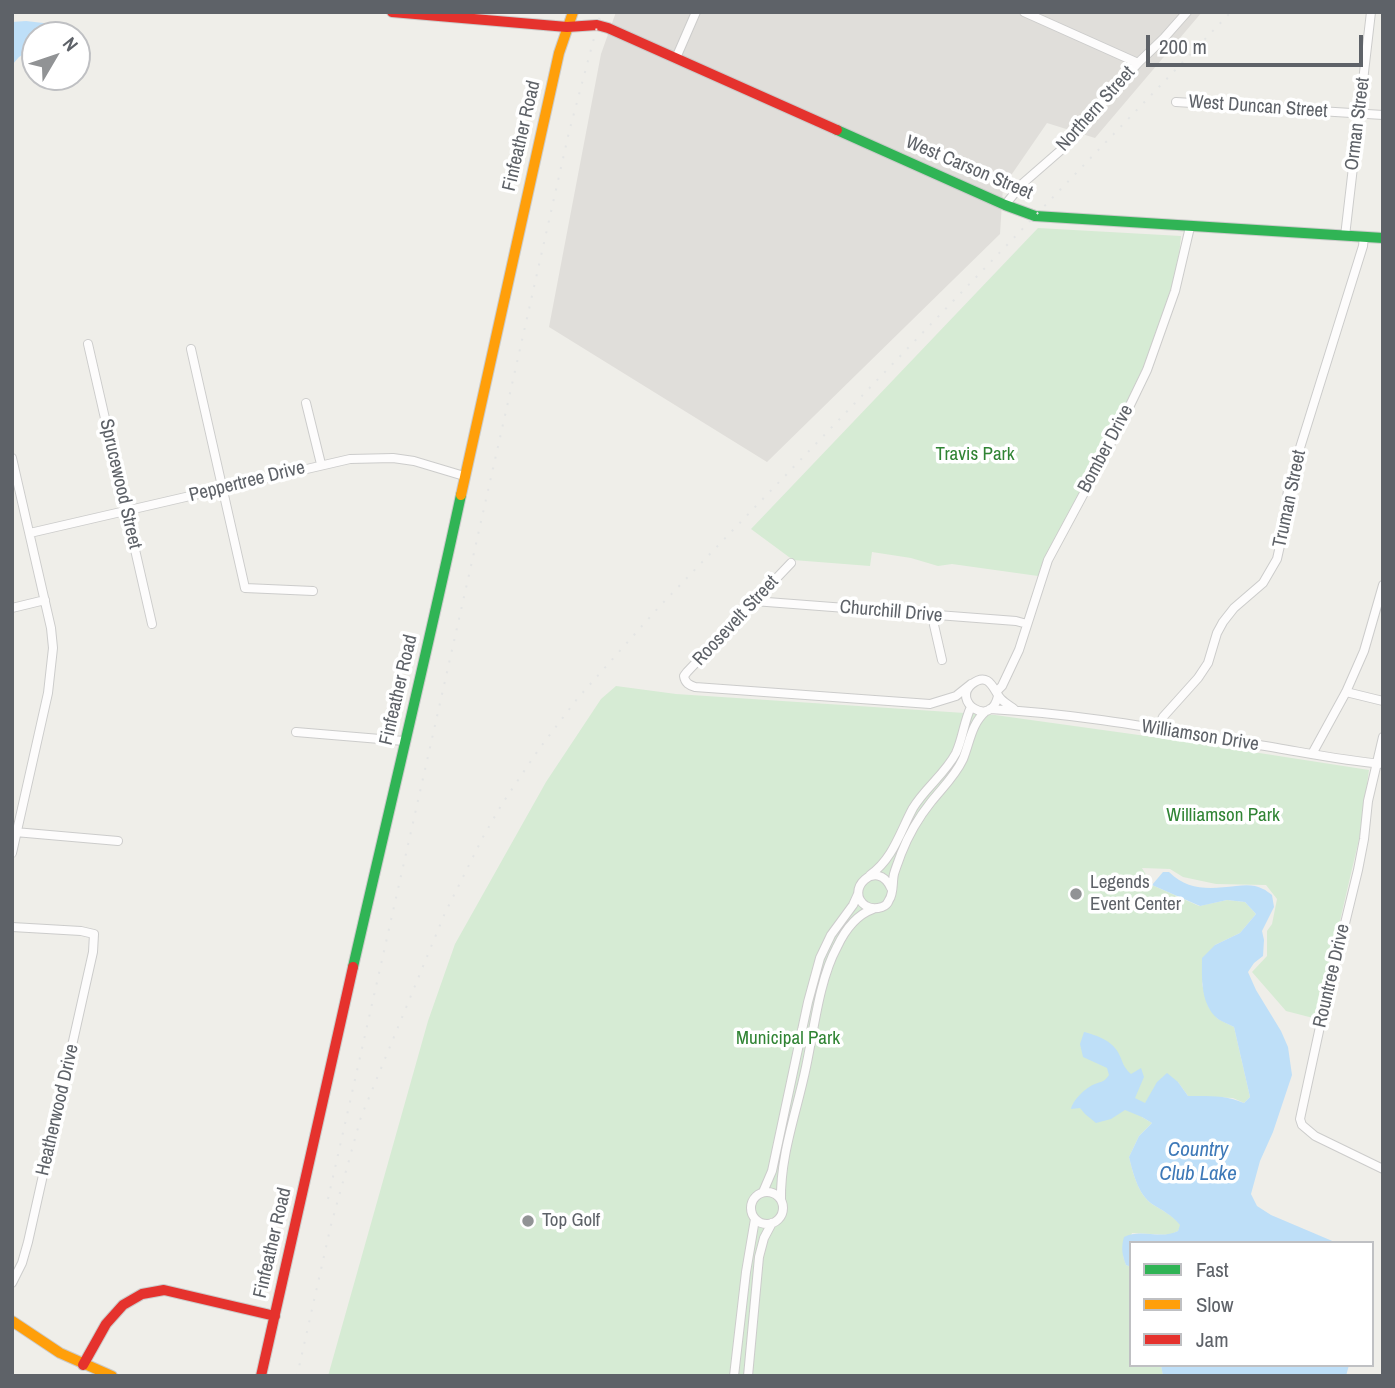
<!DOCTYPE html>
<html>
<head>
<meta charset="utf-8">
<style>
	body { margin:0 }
	#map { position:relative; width:1395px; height:1388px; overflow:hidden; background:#efeee9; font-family:"Archivo Narrow",sans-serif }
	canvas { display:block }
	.frame { position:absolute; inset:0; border:14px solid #5e6268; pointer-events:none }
	.legend { position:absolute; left:1129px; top:1241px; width:245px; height:126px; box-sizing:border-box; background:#fff; border:2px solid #bfc0c3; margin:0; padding:9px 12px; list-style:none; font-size:21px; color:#5e6268 }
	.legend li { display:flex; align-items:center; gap:14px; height:35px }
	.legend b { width:35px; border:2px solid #bfc0c3 }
	.north { position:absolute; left:21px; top:21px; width:70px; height:70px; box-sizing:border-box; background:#fff; border:2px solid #bfc0c3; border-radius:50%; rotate:51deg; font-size:19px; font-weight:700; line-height:28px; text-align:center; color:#5e6268 }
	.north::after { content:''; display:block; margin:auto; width:24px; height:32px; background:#919395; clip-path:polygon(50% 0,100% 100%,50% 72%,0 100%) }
	.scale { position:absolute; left:1146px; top:35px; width:217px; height:32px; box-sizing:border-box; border:4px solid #5e6268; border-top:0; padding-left:9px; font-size:21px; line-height:24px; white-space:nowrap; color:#5e6268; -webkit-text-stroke:5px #fff; paint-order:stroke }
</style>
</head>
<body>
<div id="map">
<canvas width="1395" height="1388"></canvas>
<div class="frame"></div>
<ul class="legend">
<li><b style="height:9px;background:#30b455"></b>Fast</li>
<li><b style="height:9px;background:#ff9f0a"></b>Slow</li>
<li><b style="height:9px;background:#e5322d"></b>Jam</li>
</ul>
<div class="north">N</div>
<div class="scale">200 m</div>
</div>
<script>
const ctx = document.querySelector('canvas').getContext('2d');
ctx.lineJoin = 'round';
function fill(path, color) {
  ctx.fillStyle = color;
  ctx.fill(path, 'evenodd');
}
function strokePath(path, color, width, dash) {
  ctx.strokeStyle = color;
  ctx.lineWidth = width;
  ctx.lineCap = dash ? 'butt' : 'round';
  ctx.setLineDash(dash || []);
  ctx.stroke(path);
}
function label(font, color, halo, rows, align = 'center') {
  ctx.font = font + ' "Archivo Narrow",sans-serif';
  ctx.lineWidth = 7;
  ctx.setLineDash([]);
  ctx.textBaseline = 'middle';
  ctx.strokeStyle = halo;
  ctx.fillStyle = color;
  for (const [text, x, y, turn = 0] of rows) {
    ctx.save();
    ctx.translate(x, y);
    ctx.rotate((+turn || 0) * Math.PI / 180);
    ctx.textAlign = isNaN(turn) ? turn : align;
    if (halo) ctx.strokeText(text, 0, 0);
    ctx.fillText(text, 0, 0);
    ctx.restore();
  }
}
const industrial = new Path2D(`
	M616,12H1202L1095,138L1047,123L1003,187L1000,234L767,462L549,327L601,54Z`);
const green = new Path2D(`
	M1038,228L1181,236C1179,265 1171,293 1162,320C1131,410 1078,490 1038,576L952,564L938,566L911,558L872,552L870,566L793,560L751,529Z
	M616,686L676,694L995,715L1182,741L1369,770L1360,835L1317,1019L1286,1011L1252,972L1267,956V931L1272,924L1277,899L1266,885L1216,884L1183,877L1170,869L1142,868L1152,885L1199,906L1227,900L1245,902L1256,914L1240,933L1215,945L1202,984L1208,1006L1218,1019L1234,1027L1250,1097L1244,1103L1233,1098L1188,1096L1178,1082L1142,1117L1152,1123L1139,1136L1129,1157C1133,1173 1138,1194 1152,1204C1163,1211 1172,1215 1181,1225L1178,1231L1170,1235L1132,1233L1123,1256L1126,1265L1131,1267V1365H1161L1163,1376H328L428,1021L455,944L546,782L601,699Z`);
const water = new Path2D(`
	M26,21L52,24L54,35H35V47L19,57L12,65V22Z
	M1163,872H1169C1188,891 1210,889 1236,886C1245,885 1254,884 1263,889C1266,890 1269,893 1272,895L1274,907L1262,931L1264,940L1263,956L1254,963L1248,972L1256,990L1281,1031L1288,1047L1292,1075L1273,1132L1260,1161L1251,1194L1257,1206L1271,1215L1337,1243H1131V1267L1126,1265C1122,1255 1121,1247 1124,1237C1141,1228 1160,1240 1178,1231L1180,1225C1172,1215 1163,1211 1152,1204C1138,1194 1133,1173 1129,1157L1139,1136L1152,1123L1142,1117L1125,1110L1111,1119L1096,1123L1085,1114L1080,1108L1071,1109C1073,1100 1085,1088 1095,1084C1103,1081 1104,1082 1109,1075L1107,1068L1083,1057L1080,1044L1084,1032C1096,1035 1113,1041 1119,1054C1123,1062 1123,1067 1131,1074L1141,1068L1144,1077L1135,1098L1145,1103L1157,1082L1167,1073L1178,1082L1188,1096C1208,1096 1226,1095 1244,1103L1250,1097L1234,1027C1229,1024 1222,1022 1218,1019C1200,1004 1202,978 1202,958L1215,945L1240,933L1256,914L1245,902L1227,900L1200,906L1152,885Z
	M1161,1365H1349L1346,1376H1163Z`);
const street = new Path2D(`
	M1024,12L1138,63
	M676,58L696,12
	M1176,102L1383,115
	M1005,205L1022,184L1061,150L1138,63L1164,38L1187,12
	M1345,236L1371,12
	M88,344L152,624
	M191,349L245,588L313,591
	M306,403L321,464
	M12,458L51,628L53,648L48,693L12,853
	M30,533L350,459L393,458L414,461L464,476
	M791,563L687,672L684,676C685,683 689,685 695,687L930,704L956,696L971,684
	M754,601L1016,621L1027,624
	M12,608L45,600
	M935,615L934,625L942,660
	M997,691L1002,686L1019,650L1048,560L1119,428L1147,370L1175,291L1190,227
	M1346,692L1383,701
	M998,696C991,729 951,701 972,684C990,670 994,692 1001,699C1005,703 1010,706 1014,709
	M990,709C1087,714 1182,733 1277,748C1312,754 1347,761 1383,764
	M1158,728L1163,717L1198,678L1208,663L1217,633L1223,622L1234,608L1263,583L1277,559L1281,541L1289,483L1363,246L1364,237
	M296,732L404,741
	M1383,737L1368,801L1364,839L1358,870L1321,1022L1300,1119L1302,1125L1315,1136L1383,1169
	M1312,754L1346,692L1364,651L1383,585
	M15,832L118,841
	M870,875C893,859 900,832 913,808C925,788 945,774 956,753C963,738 964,721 971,707
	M891,888C877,857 843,891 866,906C871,909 876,909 882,907C885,906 888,903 889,900C894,893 892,882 894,874C896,867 899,860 901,854C908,836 919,817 931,802C943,787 955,776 963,759C970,742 971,724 986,711
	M12,927L81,931L94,934L93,952L28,1242L22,1263L12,1283
	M763,1192L772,1171L808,1002L820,958L831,935L853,905L858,894
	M751 1208a16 16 0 1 1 32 0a16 16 0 1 1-32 0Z
	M781,1200C780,1155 797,1111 806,1067C814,1030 819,980 837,947C845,930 856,915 873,909
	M734,1376L746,1272L755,1219
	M748,1376L759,1257L764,1238L772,1223`);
const fast = new Path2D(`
	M837,130L1005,205L1035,216L1383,238
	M353,967C389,810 427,653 461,495`);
const slow = new Path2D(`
	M461,495L559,53L573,12
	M12,1321L60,1353L112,1376`);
const jam = new Path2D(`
	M392,12L567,27L597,25L608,28L837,130
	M83,1365L106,1324L123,1305L142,1294L164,1290L275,1316
	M261,1376L353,967`);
const rail = new Path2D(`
	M328,1199L569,132L601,12
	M297,1376L331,1225L361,1117L445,913L483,837L502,804L539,749L577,699L658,608L1231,12`);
const markers = [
	[1076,894,7,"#919395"],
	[528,1221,7,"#919395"]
];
const streetNames = [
	["West Duncan Street",1258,107,4],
	["Northern Street",1096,109,-48],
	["Orman Street",1358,124,-83],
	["Finfeather Road",522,136,-77],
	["West Carson Street",969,168,23],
	["Bomber Drive",1106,449,-62],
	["Peppertree Drive",247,482,-14],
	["Sprucewood Street",120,484,77],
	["Truman Street",1290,499,-78],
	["Churchill Drive",891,612,5],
	["Roosevelt Street",736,621,-47],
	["Finfeather Road",399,690,-77],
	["Williamson Drive",1200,736,9],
	["Rountree Drive",1332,976,-77],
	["Heatherwood Drive",58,1110,-77],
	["Finfeather Road",273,1243,-77]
];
const parkNames = [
	["Travis Park",975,455],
	["Williamson Park",1223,816],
	["Municipal Park",788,1039]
];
const poiNames = [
	["Legends",1090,883],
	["Event Center",1090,905],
	["Top Golf",542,1221]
];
const waterNames = [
	["Country",1198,1150],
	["Club Lake",1198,1174]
];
fill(industrial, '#e0deda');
fill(green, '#d6ebd4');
fill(water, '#bedff8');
strokePath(street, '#cccccb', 10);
strokePath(fast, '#cbcbca', 12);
strokePath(slow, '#cbcbca', 12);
strokePath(jam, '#cbcbca', 12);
strokePath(street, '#fdfcfc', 8);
strokePath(fast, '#30b455', 10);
strokePath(slow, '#ff9f0a', 10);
strokePath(jam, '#e5322d', 10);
strokePath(rail, '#e4e5e4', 2, [2, 9]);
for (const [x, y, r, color] of markers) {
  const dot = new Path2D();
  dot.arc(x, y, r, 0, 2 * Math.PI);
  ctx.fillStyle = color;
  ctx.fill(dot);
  strokePath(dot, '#fff', 2.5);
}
label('19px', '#5e6268', '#fff', streetNames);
label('19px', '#308434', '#fff', parkNames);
label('19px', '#5e6268', '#fff', poiNames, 'left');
label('italic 21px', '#3e79b8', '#fff', waterNames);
</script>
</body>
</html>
